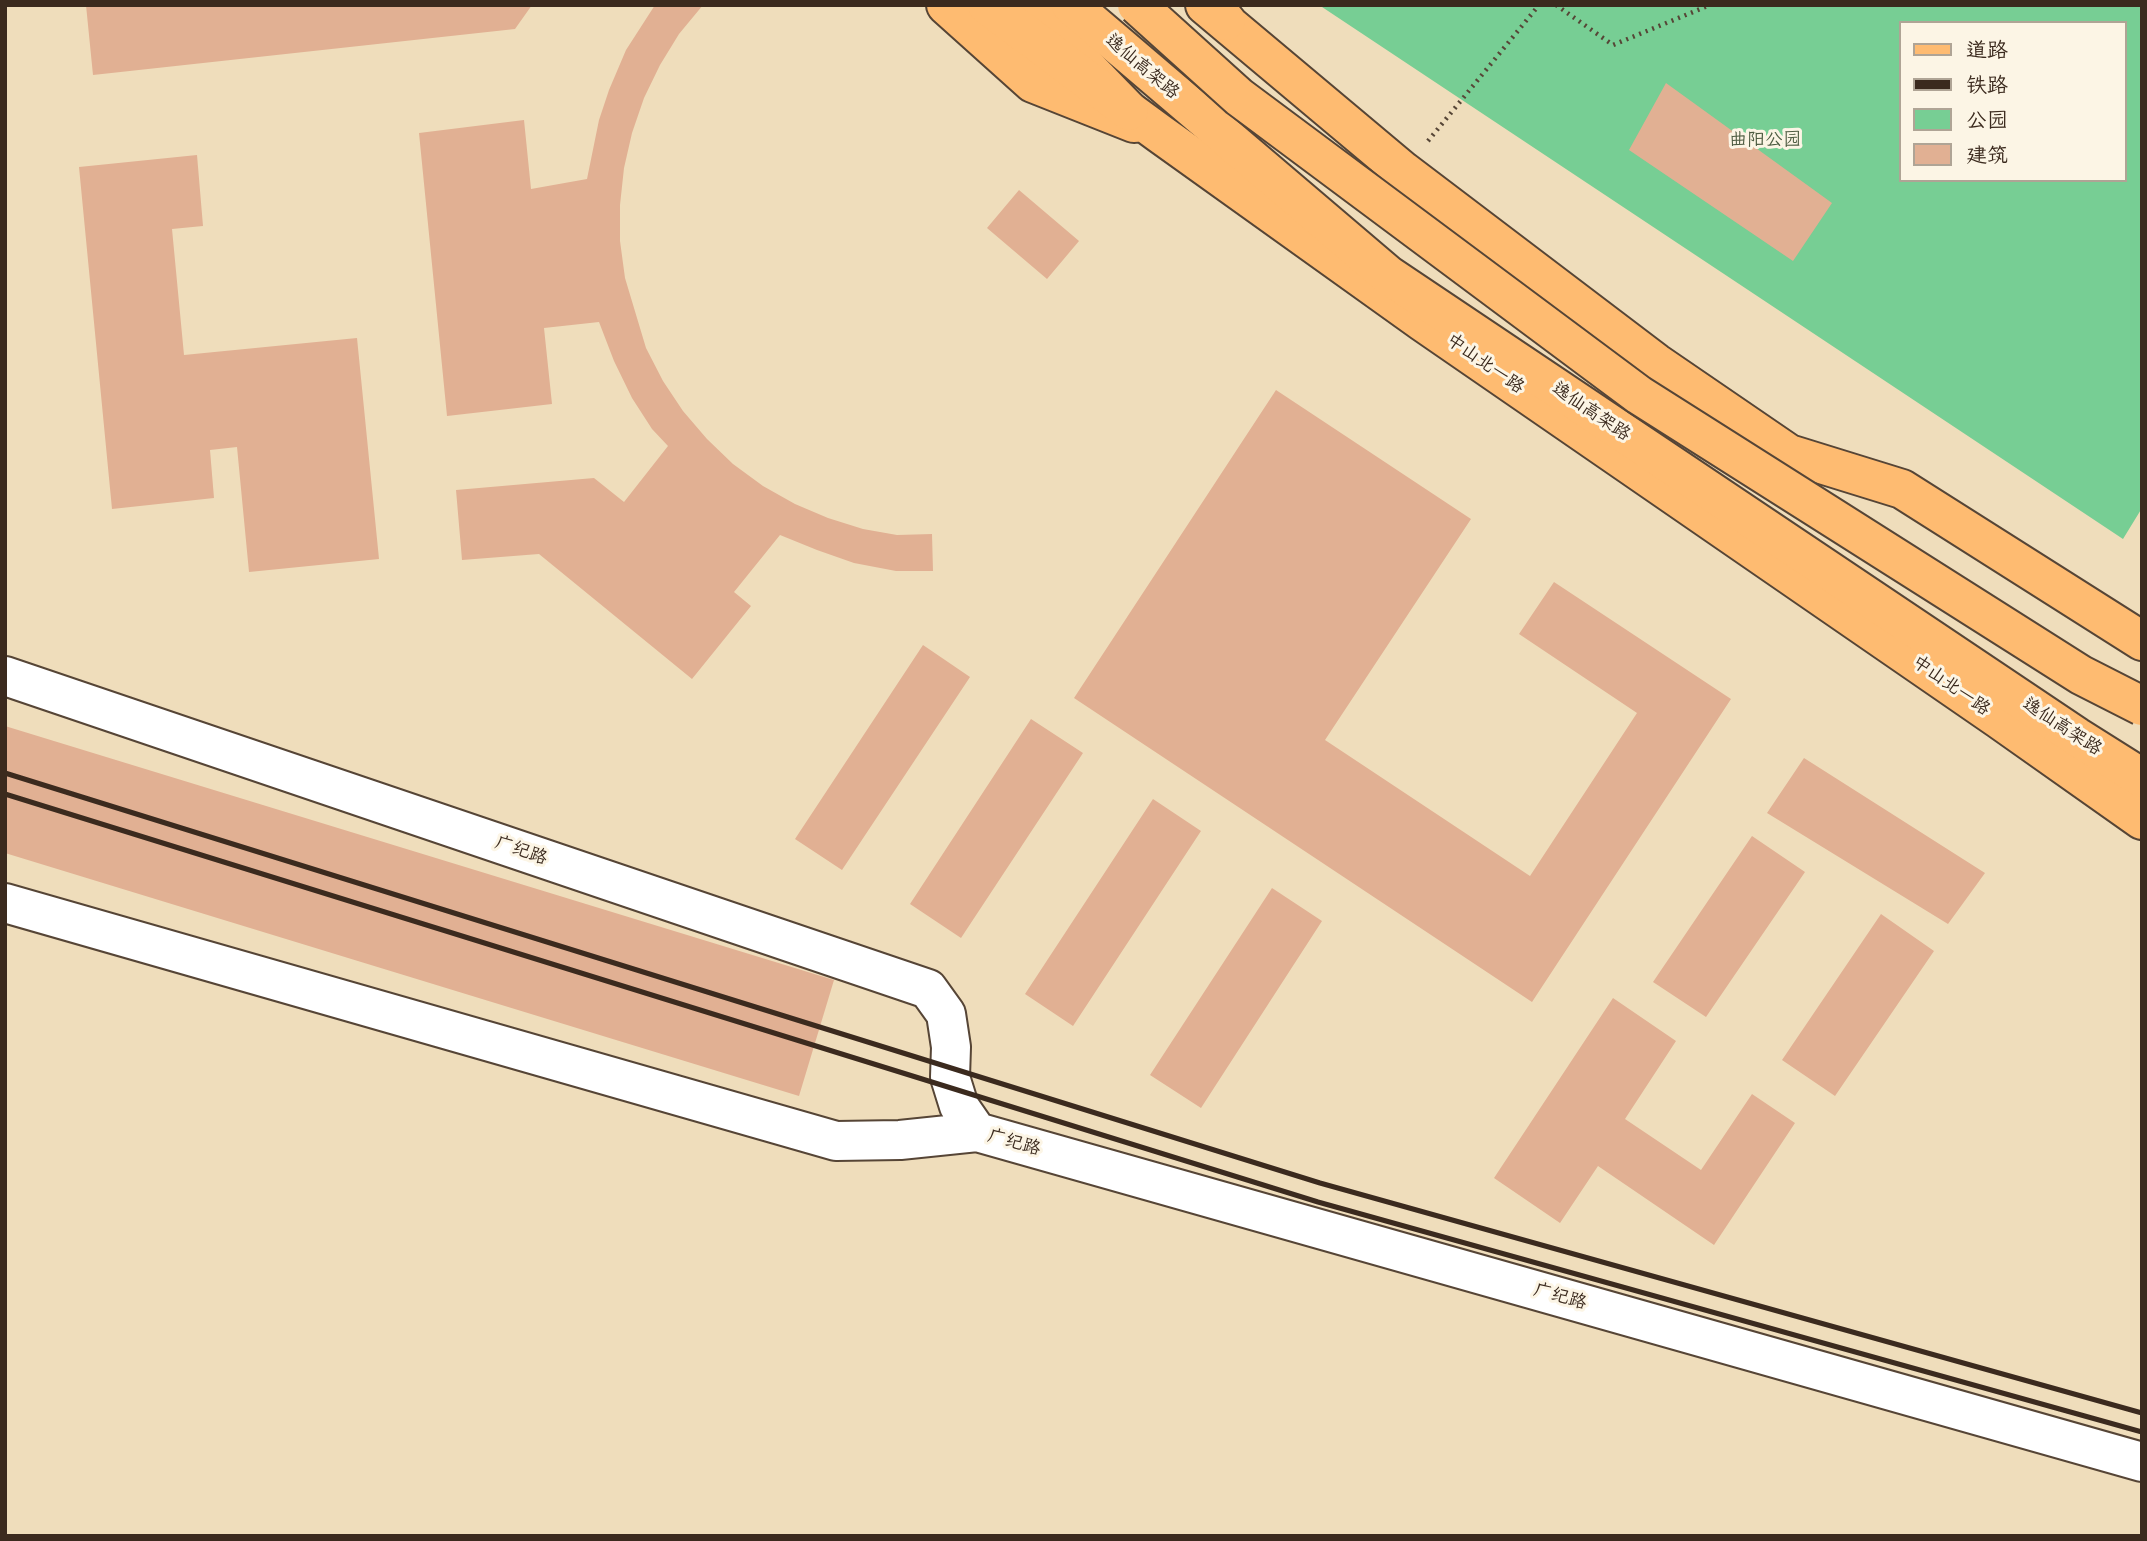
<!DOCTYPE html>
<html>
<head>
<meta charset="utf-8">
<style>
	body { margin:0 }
	#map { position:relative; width:2147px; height:1541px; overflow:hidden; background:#efddbb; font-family:Pangolin,"LXGW WenKai TC",sans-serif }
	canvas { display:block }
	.frame { position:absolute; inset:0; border:7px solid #3b2a1e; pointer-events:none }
	.legend { position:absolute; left:1899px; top:21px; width:228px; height:161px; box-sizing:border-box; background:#fcf5e5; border:2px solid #afa495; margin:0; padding:9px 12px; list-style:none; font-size:21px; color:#3b2a1e }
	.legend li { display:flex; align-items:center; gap:14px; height:35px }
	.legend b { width:35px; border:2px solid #afa495 }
</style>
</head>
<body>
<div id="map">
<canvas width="2147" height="1541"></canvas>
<div class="frame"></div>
<ul class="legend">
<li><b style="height:9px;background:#febb71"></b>道路</li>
<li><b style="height:9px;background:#3b2a1e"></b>铁路</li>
<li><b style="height:19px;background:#77ce94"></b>公园</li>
<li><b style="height:19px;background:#e1b093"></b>建筑</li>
</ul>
</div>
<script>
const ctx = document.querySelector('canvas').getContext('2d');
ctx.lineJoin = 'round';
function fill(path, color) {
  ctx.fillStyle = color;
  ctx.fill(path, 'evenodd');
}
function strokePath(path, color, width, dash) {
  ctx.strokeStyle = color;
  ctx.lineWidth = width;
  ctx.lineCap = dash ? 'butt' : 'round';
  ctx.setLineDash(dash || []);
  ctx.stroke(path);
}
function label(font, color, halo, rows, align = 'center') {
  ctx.font = font + ' Pangolin,"LXGW WenKai TC",sans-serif';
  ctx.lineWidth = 6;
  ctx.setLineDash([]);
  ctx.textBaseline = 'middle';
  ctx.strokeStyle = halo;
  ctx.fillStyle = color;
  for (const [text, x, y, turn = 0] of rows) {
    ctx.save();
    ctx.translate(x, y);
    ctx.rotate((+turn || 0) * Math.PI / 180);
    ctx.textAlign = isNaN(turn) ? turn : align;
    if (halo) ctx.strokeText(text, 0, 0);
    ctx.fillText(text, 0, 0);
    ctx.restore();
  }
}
const green = new Path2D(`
	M1319,5H2142V508L2123,539ZM1900,23H2124V180H1900Z`);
const building = new Path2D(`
	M86,5H532L515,29L93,75Z
	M655,5H703L679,34L660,65L644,98L632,133L624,168L620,205V241L625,278L646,348L663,381L683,411L707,439L733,464L763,486L795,504L828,518L863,529L897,535L932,534L933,571H896L854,563L817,550L780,535L734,592L751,606L692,679L539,554L462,560L456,490L594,478L624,502L668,446L652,429L632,398L614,361L599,322L544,328L552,404L447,416L419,133L524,120L531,189L587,179L599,120L609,90L626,50Z
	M1666,83L1832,203L1793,261L1629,150Z
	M197,155L203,226L172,229L184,355L357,338L379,559L249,572L237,447L210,450L214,498L112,509L79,167Z
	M1019,190L1079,241L1047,279L987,228Z
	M1276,390L1471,519L1325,740L1530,876L1637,713L1519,634L1554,582L1731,699L1532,1002L1074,698Z
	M923,645L970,677L842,870L795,839Z
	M1031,719L1083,753L961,938L910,904Z
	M5,726L834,980L799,1096L5,853Z
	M1804,758L1985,873L1948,924L1767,813Z
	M1153,799L1201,831L1073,1026L1025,994Z
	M1752,836L1805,872L1706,1017L1653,982Z
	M1272,888L1322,921L1201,1108L1150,1075Z
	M1881,914L1934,951L1835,1096L1782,1060Z
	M1613,998L1676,1041L1625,1119L1701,1170L1752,1094L1795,1123L1714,1245L1598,1166L1560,1223L1494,1178Z`);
const path = new Path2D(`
	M1556,5L1613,45L1710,5
	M1428,141L1539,5`);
const minor = new Path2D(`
	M5,676L928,989L946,1014L951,1047L950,1077L959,1106L977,1132
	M5,903L836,1141L900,1140L977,1132L2142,1462`);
const primary = new Path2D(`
	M946,5L1033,83L1134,123
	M1026,5L1129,111L1159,133L1423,322L1999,719L2142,820
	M1205,5L1403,171L1656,363L1789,454L1902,489L2142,641`);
const trunk = new Path2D(`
	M987,5L1129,111
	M1071,5L1388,275L2077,737L2142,778
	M1211,5L1226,21`);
const rail = new Path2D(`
	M5,773L1320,1183L2142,1413
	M5,794L1318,1202L2142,1432`);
const trunkBridge = new Path2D(`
	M1137,5L1239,97L1639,395L2081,675L2142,706`);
const streetNames = [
	["逸仙高架路",1142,67,40],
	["中山北一路",1485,364,35],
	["逸仙高架路",1591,412,34],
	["中山北一路",1951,686,35],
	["逸仙高架路",2062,727,33],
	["广纪路",521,851,19],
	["广纪路",1014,1143,16],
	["广纪路",1560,1297,16]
];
const parkNames = [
	["曲阳公园",1765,140]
];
fill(green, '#77ce94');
fill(building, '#e1b093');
strokePath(minor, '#564536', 42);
strokePath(primary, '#564536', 42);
strokePath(trunk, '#564536', 42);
strokePath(path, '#564536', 4.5, [2, 5]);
strokePath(minor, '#fff', 38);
strokePath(primary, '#febb71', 38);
strokePath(trunk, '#febb71', 38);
strokePath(rail, '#3b2a1e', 5);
strokePath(trunkBridge, '#564536', 42, []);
strokePath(trunkBridge, '#febb71', 38);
label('18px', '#3b2a1e', '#fcf5e5', streetNames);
label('18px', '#4d5b41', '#fcf5e5', parkNames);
</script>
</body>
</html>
